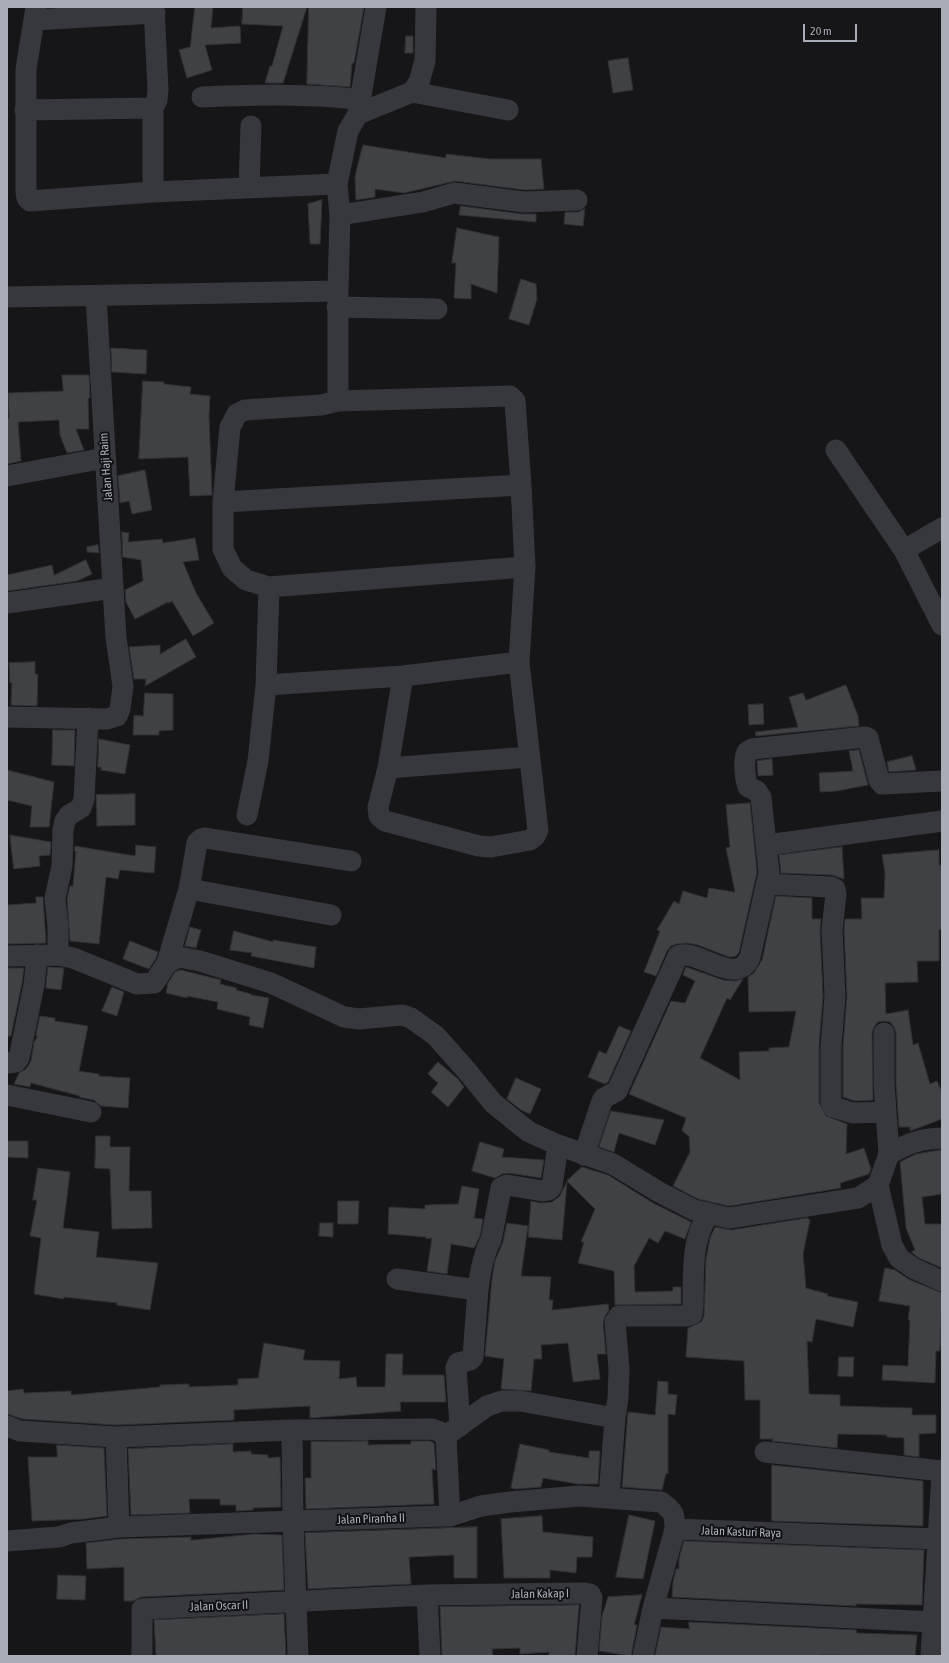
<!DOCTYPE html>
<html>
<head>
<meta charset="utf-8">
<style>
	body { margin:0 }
	#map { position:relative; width:949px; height:1663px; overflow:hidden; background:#161618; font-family:"Asap Condensed",sans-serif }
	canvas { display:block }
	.frame { position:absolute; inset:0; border:8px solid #a8adb8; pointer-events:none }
	.scale { position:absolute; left:803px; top:24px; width:54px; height:18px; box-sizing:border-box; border:2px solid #a8adb8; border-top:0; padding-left:5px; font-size:12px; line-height:14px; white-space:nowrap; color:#a8adb8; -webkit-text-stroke:3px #111113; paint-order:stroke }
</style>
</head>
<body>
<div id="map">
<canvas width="949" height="1663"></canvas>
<div class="frame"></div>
<div class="scale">20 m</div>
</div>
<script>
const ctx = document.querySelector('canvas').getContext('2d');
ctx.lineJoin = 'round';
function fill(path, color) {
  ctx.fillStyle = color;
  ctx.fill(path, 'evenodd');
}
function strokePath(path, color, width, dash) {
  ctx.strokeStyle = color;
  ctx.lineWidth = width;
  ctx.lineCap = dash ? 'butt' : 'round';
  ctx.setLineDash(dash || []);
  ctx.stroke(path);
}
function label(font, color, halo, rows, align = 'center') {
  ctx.font = font + ' "Asap Condensed",sans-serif';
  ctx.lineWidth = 4;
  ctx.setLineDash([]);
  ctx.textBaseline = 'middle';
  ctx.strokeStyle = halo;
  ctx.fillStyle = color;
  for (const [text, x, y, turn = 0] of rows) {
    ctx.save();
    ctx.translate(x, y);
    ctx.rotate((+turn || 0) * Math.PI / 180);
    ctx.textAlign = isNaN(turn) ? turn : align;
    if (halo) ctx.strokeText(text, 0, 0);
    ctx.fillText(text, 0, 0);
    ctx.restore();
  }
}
const building = new Path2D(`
	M195,7H213L211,28L240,26L241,43L205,45L212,70L187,78L179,50L190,47Z
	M243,7H307L283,83H265L270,66H272L283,26L242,24Z
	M309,7H364L354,63H352L350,87L307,84Z
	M406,36H413V53H405Z
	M628,58L633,90L613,93L608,61Z
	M363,145L446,158V154L490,159H541L544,189L525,190L455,181L404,193L375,189V197L356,200L355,177Z
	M322,200L320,244H310L308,204Z
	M461,206L522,214H536V222L459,215Z
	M585,209L583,226L564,224L565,212H578Z
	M457,228L499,237L497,293L471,284V299L454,298L456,263H452Z
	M521,279L536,284L537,299L529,325L509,319Z
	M111,348L147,350L146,374L112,372Z
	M62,375H89L90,398H88L89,429H76L84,450L67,453L60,435L59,420L18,422L21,461L7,464V418H9L8,393L63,391Z
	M143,381L164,382V384L191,387L190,394L210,396L209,416L212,495L190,496L188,457L139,459Z
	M145,470L152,510L132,514L129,501L120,503L118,476Z
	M122,532L129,533L128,542L162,539L163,543L195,538L199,560L183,562L196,593L214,623L193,636L172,601L169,603L168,602L135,619L126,602L125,590L143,581L141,560L123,557Z
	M98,545L99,553L87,552V547Z
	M86,560L92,574L77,581L7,591V575L52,565L54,575Z
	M186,639L196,657L145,686L146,679H134L129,647L160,645V654Z
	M35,662V674H38L37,706L11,705L12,683H10L9,663Z
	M846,685L858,716L859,726L756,736L755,732L798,727L789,697L803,693L806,700Z
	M145,693L173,694V730L159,731V735H133L134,715L143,716Z
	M763,704L764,724L749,725L748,705Z
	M53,730H75L74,766L52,765Z
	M99,739L130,745L125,774L101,770V767H98Z
	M859,750L868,785L837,791L820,792L819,773L853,771L849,751Z
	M912,756L916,770L889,772L887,762Z
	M772,759L773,775L758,776L757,761Z
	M7,770L54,782L49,827H30L32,806L7,800Z
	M135,794V825L97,826L96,795Z
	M750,803L757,872L739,952L736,956L729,957L698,945L688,943L676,944L671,946L667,951L656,976L644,972L660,931L657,930L674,901L679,904L683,891L707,898L709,888L735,892L726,848L730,847L726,805Z
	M10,835L51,842L50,855L39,856L40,866L14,869Z
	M136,845L156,847L154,873L120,870L118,879L106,877L99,944L70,941L67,899L70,886H73L76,851H74L75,846L135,856Z
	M842,847L844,879L832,875L781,873L779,855Z
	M939,850V865H941L942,887V929L939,930V961H917L918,982L885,983L886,1014L908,1010L913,1045L918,1043L930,1084L937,1081L942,1092V1119L910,1131V1127H899L896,1083V1033L894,1027L890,1022L884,1021L878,1022L874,1027L872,1033L873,1100L855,1101L843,1097V1046L847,996L844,930L845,919H862L861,898H884L885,873L882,855Z
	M776,896L812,898V919H821L820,931L823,996L819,1045V1103L826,1116L847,1124L846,1154L864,1148L871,1169L869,1174L840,1183L841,1188L729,1206L698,1199L673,1186L690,1152L689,1136L682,1131L686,1118L629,1094L671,1001L685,1003L695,981L683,975L686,967L723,980L735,981L743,979L730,1000L727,998L700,1058L740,1080L739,1052L769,1051V1048L789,1047L796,1011L749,1012L748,977L754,973L762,960Z
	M36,897H43L46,943L7,944V905L36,903Z
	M190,927L201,930L196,948L185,946Z
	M234,931L273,942V940L316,947L314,968L251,956L252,953L230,950Z
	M130,941L158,952L156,958L149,969L123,959Z
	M48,967L64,968L61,990L46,988Z
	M7,968H24L22,983L11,1036H7Z
	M181,970L221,980L220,984L237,988L236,990L251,994V995L269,998L263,1028L249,1025L250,1017L217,1009L218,1002L187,996V998L166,993L168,983L175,972Z
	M112,987L124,992L117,1016L102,1011Z
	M40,1016L55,1018V1021L88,1026L79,1071L99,1074V1076L130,1078L128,1108L101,1106L94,1100L79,1097L80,1096L31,1083L30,1087L14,1084L19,1073L26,1069L31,1061L34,1042L38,1036H36Z
	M619,1026L631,1031L608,1082L605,1084L588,1077L599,1051L606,1054Z
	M438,1062L458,1079L464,1087L448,1107L431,1092L438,1083L428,1074Z
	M516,1078L541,1089L530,1114L521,1110L507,1099Z
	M611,1111L664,1120L655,1145L619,1133L614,1152L599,1147Z
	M96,1136H110V1147H130L129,1191H151L152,1228L112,1229L110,1169L95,1168Z
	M7,1141H28V1158L7,1157Z
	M480,1142L504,1149L502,1157L544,1160L541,1178L509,1173L502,1174L495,1178L472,1171Z
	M942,1150V1194L922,1197L925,1224H942V1268L919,1258L911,1252L915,1250L906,1228L900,1162L916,1154Z
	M582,1167L608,1175L653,1203L691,1222L685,1239L665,1231L658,1243L649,1238L634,1266L635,1292L673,1291V1287H681V1304L615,1305L614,1271L578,1263L584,1242H581L595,1209L567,1181Z
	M38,1168L70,1172L63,1228L99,1232L96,1257L158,1263L150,1310L117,1305V1303L64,1297V1299L34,1294L41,1238L30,1236L37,1200H33Z
	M567,1182L562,1240L528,1237L531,1201L541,1203L552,1202L559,1197Z
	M462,1186L479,1189L474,1218L483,1219L480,1236L474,1248L451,1244L447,1274L427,1271L432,1238L426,1239V1237L388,1234L389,1207L425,1209V1205L458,1204Z
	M338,1201H359L358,1224H338Z
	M808,1218V1219L810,1220L803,1254L806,1288L828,1294L827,1296L858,1302L853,1327L816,1319L812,1342L807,1341L809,1394L840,1395V1406L912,1408V1415H936V1433L919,1434V1457L904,1455V1438L887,1437V1435L838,1434L837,1448L772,1441L773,1439H760V1400H745L744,1361L686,1357L688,1328L701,1322L704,1316L706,1259L710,1238L715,1227L731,1230Z
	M320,1223H333V1237L319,1236Z
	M507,1223L528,1226L521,1276L551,1277L549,1300H553L552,1310L608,1304L609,1310L605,1316L603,1323L606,1354H597L600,1379L573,1382L568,1343L541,1345L542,1359H534L531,1391L501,1389L504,1359L485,1356L492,1279L495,1261L503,1242Z
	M885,1268L895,1270L908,1279L942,1293L940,1351H936L935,1383L882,1380L883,1365L908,1366L910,1320H908L910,1306L879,1301Z
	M264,1343L305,1350L303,1360L340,1361L339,1379L356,1377L357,1387H385L386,1354H403L402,1375H444L446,1402H400L401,1411L310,1418V1406L234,1410V1420L116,1425L23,1419L7,1414V1391L23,1389L24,1393L71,1391V1395L160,1387V1385L189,1384V1387L238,1385V1379L258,1378Z
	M839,1357H854L853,1377L838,1376Z
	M658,1381L668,1382V1394L677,1395L675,1415L668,1414V1474L666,1473L662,1490L622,1487L628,1412L655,1415Z
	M368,1441V1445L411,1444V1441H430L434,1443L436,1470L432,1469L434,1504L306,1509L305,1478H311V1442Z
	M233,1444V1452L251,1451V1454L268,1455V1458L280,1457L281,1507L253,1508V1510L236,1511V1505H220V1499H189L190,1513L131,1515L128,1449Z
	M520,1444L549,1450V1452L589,1458V1451H600L598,1484H578L543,1478L541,1487L516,1489L511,1488Z
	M57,1445L104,1448L107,1516L84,1519L32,1521L28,1457H57Z
	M772,1465L923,1481V1526L772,1521Z
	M629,1515L655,1521L643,1579L616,1577Z
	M542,1516L543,1532L593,1537L592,1557H577L576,1573L550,1570V1578H504L501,1519Z
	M477,1527V1578H454V1555L409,1557L411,1584L308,1589L305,1533Z
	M254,1534L282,1535L284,1590L141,1597L133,1601H124V1567L87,1569L86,1543L120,1539L191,1537V1540Z
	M684,1541L924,1550L922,1605L856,1604V1606L672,1597L673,1582L676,1569H679V1559Z
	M58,1575L86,1576L85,1600L57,1599Z
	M642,1595L634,1625H637L631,1656L599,1651L602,1616L608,1597Z
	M579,1605L575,1655L549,1656V1652L520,1654V1648L492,1649L493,1656H442L440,1607Z
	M284,1614L286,1656H156L154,1620Z
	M689,1622L856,1630L857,1633L917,1635L915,1656L821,1655V1656H655L661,1627L689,1629Z`);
const minor = new Path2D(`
	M36,7L26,69V192L27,198L30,201L153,192L337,184
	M34,20L155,13
	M412,92L508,110
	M202,97C255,95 308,93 361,100
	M25,110L153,108
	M358,113L376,7
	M249,188L251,126
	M153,192V108L157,100L158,90L154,7
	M340,215L423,202L454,193L524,202L577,200
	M7,297L338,291
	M337,307L437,309
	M338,401L510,396L515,401L521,485L525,567L519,662L538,830L535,836L530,840L491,847L479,846L385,821L379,816L378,807L388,768L403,676
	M836,450L904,550L942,625
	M7,476L105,458
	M223,502L521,485
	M904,550L942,528
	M269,587L525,567
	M7,603L113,588
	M266,685L403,676L519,662
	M7,717L107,719L117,716L120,709L123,686L116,638L113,588L96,296
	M388,768L529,757
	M247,815L258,761L266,685L269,587L246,580L232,568L223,549V502L230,427L237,414L245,410L321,405L338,401V291L340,215L337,184L348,131L358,114L412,92L419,82L425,61L426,9
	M767,845L942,821
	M767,884L831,887L835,889L836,894L832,930L835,996L831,1046V1103L833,1107L853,1113L886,1112
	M189,889L197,843L201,839L205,838L351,861
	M58,955V927L55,898L62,866L63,830L65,821L69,815L81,808L84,799L88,718
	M7,956L58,955L73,958L137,984L154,983L167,963L179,957L200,961L271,983L344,1017L359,1019L402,1015L411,1018L436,1036L467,1071L493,1103L529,1132L558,1145L613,1164L659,1192L694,1210L729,1218L858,1198L878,1185
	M167,963L189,889L331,915
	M884,1033V1083L889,1154
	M7,1063L16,1062L19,1058L34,985L37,955
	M7,1095L91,1112
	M942,1138C919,1139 909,1143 889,1154L878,1185L892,1245L899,1258L913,1268L942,1281
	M584,1155L602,1101L604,1098L617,1091L678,956C696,947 737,989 750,957L769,873L761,797L757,791L748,787C745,779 743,760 747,752L752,749L865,737L868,738L869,742L879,780L882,784L942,781
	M397,1279L478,1290L473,1357L470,1360L458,1363L456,1368L460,1426
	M478,1290C480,1272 483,1255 491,1240L501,1188L507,1185L543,1191L549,1190L552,1186L558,1145
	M7,1426L20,1431L116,1437L292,1430L432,1429L438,1431L446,1436L450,1516
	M292,1430L293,1521L298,1656
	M451,1432L487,1406L502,1401H520L615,1418
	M116,1437L119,1527
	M765,1452L942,1471
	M609,1497L615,1418L618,1398L619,1369L615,1322L619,1316H686L692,1314L693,1307C694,1274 690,1241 709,1213
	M7,1541L59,1537L71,1533L119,1527L442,1516H450L481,1506L510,1502L579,1496L661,1502C673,1511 675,1513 675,1529
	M427,1595L430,1656
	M653,1608L934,1622
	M142,1656V1609L427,1595L584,1593L590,1594L592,1598L587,1656
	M643,1656L653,1608L675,1529L938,1539
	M931,1656L942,1474`);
const streetNames = [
	["Jalan Haji Raim",106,467,-94],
	["Jalan Piranha II",371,1519,-2],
	["Jalan Kasturi Raya",741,1532,2],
	["Jalan Kakap I",540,1594,-1],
	["Jalan Oscar II",219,1606,-2]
];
fill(building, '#404145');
strokePath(building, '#303034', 1);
strokePath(minor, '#37383d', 21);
label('12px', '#a8adb8', '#111113', streetNames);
</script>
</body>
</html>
